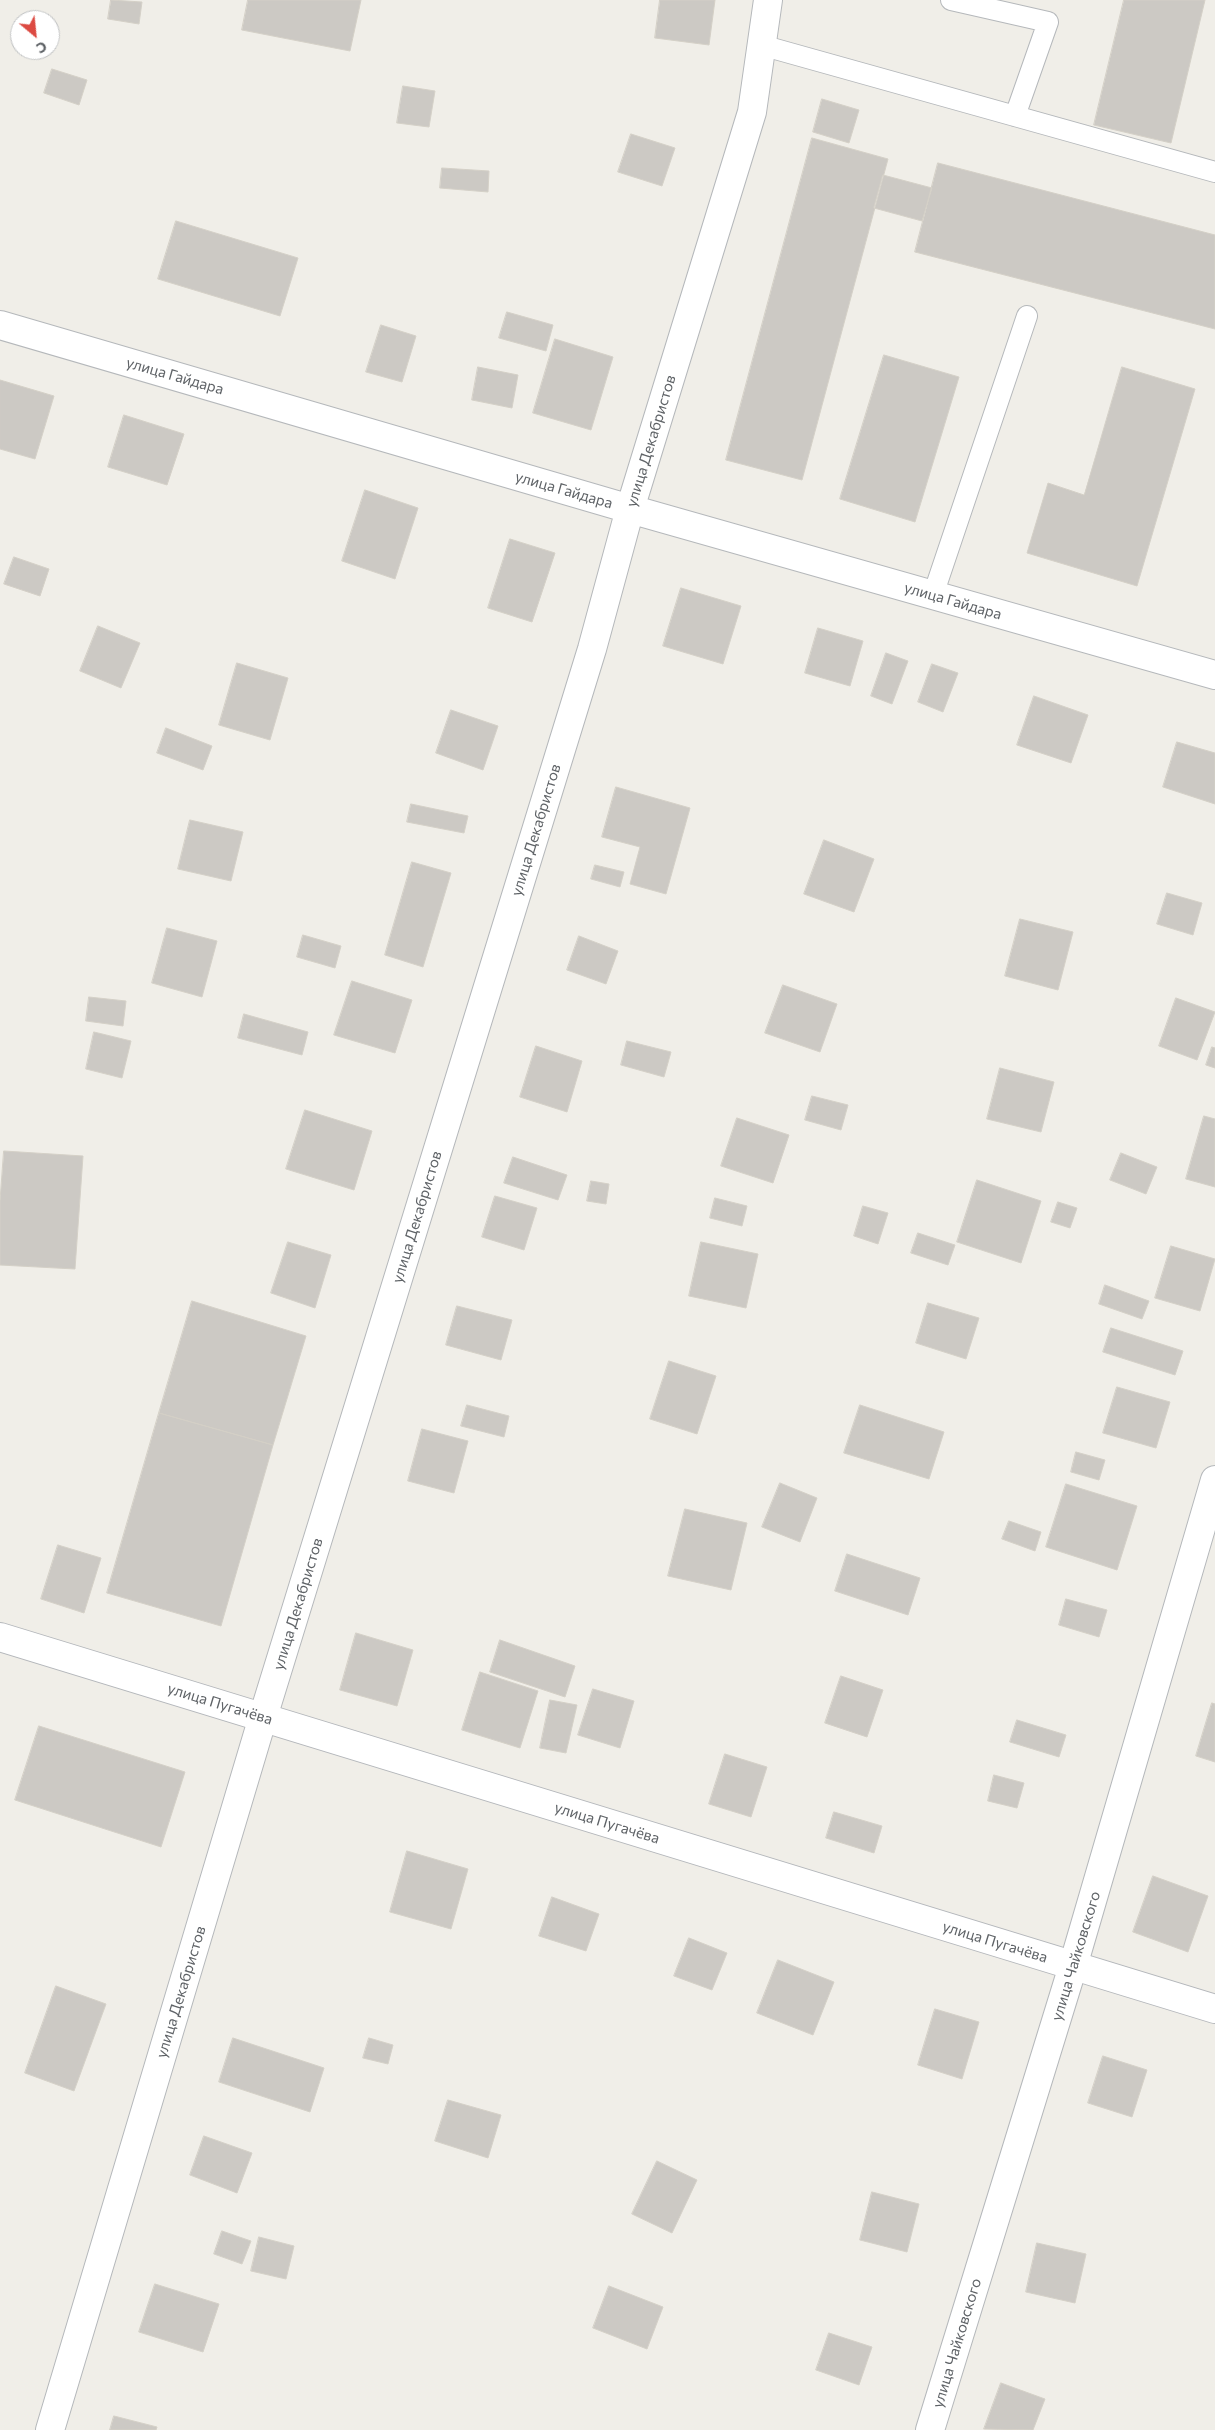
<!DOCTYPE html>
<html>
<head>
<meta charset="utf-8">
<style>
	body { margin:0 }
	#map { position:relative; width:1215px; height:2430px; overflow:hidden; background:#f0eee8; font-family:Commissioner,sans-serif }
	canvas { display:block }
	.north { position:absolute; left:10px; top:10px; width:50px; height:50px; box-sizing:border-box; background:#fff; border:1px solid #bfc1c2; border-radius:50%; rotate:152deg; font-size:14px; font-weight:700; line-height:20px; text-align:center; color:#5f6367 }
	.north::after { content:''; display:block; margin:auto; width:18px; height:22px; background:#dc4a42; clip-path:polygon(50% 0,100% 100%,50% 72%,0 100%) }
</style>
</head>
<body>
<div id="map">
<canvas width="1215" height="2430"></canvas>
<div class="north">С</div>
</div>
<script>
const ctx = document.querySelector('canvas').getContext('2d');
ctx.lineJoin = 'round';
function fill(path, color) {
  ctx.fillStyle = color;
  ctx.fill(path, 'evenodd');
}
function strokePath(path, color, width, dash) {
  ctx.strokeStyle = color;
  ctx.lineWidth = width;
  ctx.lineCap = dash ? 'butt' : 'round';
  ctx.setLineDash(dash || []);
  ctx.stroke(path);
}
function label(font, color, halo, rows, align = 'center') {
  ctx.font = font + ' Commissioner,sans-serif';
  ctx.lineWidth = 4;
  ctx.setLineDash([]);
  ctx.textBaseline = 'middle';
  ctx.strokeStyle = halo;
  ctx.fillStyle = color;
  for (const [text, x, y, turn = 0] of rows) {
    ctx.save();
    ctx.translate(x, y);
    ctx.rotate((+turn || 0) * Math.PI / 180);
    ctx.textAlign = isNaN(turn) ? turn : align;
    if (halo) ctx.strokeText(text, 0, 0);
    ctx.fillText(text, 0, 0);
    ctx.restore();
  }
}
const building = new Path2D(`
	M111,0L142,2L139,24L108,19Z
	M248,0H361L350,51L242,30Z
	M660,0H715L709,45L655,38Z
	M1124,0H1205L1171,143L1094,125Z
	M52,69L87,80L79,105L44,93Z
	M403,86L435,91L429,127L397,123Z
	M822,99L859,110L849,143L813,132Z
	M631,134L675,148L662,186L618,172Z
	M812,138L888,159L802,480L726,460Z
	M938,163L1215,235V329L915,252Z
	M442,168L489,171L488,192L440,188Z
	M883,175L932,188L922,221L874,208Z
	M176,221L298,258L280,316L158,279Z
	M507,312L553,325L546,351L499,338Z
	M381,325L416,336L402,382L366,372Z
	M555,339L613,357L591,430L533,413Z
	M884,355L959,377L915,522L840,499Z
	M478,367L518,375L512,408L472,400Z
	M1122,367L1195,389L1137,586L1027,553L1048,483L1084,495Z
	M0,380L54,396L35,459L0,449Z
	M124,415L184,434L167,485L108,467Z
	M365,490L418,508L395,579L342,561Z
	M510,539L555,553L532,622L488,608Z
	M14,557L49,569L40,596L4,584Z
	M681,588L741,606L723,664L663,646Z
	M98,626L140,643L121,688L80,671Z
	M818,628L863,641L850,686L805,673Z
	M886,653L908,661L892,704L871,696Z
	M237,663L288,678L270,740L219,725Z
	M932,664L958,673L943,712L918,702Z
	M1034,696L1088,715L1071,763L1017,745Z
	M451,710L498,726L483,770L436,753Z
	M166,728L212,746L203,770L157,753Z
	M1177,742L1215,753V804L1163,787Z
	M616,787L690,808L666,894L630,884L640,847L602,837Z
	M411,804L468,816L464,833L407,822Z
	M190,820L243,832L231,881L178,869Z
	M824,840L874,859L854,912L804,894Z
	M412,862L451,873L423,967L385,955Z
	M595,865L624,872L620,887L591,879Z
	M1167,893L1202,903L1193,935L1157,924Z
	M1020,919L1073,932L1058,990L1005,976Z
	M167,928L217,941L202,997L152,983Z
	M303,935L341,946L335,968L297,957Z
	M579,936L618,951L606,984L567,970Z
	M352,981L412,1000L395,1053L334,1035Z
	M783,985L837,1004L820,1052L765,1033Z
	M89,997L126,1001L123,1026L86,1021Z
	M1176,998L1215,1012L1197,1060L1159,1046Z
	M244,1014L308,1032L302,1055L238,1038Z
	M94,1032L131,1041L122,1078L86,1069Z
	M627,1041L671,1052L664,1077L621,1065Z
	M536,1046L582,1061L567,1112L520,1097Z
	M1212,1047L1215,1048V1068L1206,1065Z
	M1000,1068L1054,1082L1041,1132L987,1119Z
	M812,1096L848,1105L841,1130L805,1120Z
	M305,1110L372,1131L354,1190L286,1169Z
	M1204,1116L1215,1119V1187L1186,1179Z
	M737,1118L789,1135L773,1183L721,1166Z
	M4,1151L83,1156L75,1269L0,1265V1201Z
	M1121,1153L1157,1167L1146,1194L1110,1180Z
	M513,1157L567,1175L558,1200L504,1183Z
	M977,1180L1041,1201L1021,1263L957,1242Z
	M591,1181L609,1184L606,1204L587,1201Z
	M495,1196L537,1208L524,1250L482,1237Z
	M715,1198L747,1206L742,1226L710,1218Z
	M1058,1202L1077,1208L1070,1228L1051,1222Z
	M863,1206L888,1213L878,1244L854,1236Z
	M918,1233L955,1245L948,1265L911,1253Z
	M288,1242L331,1255L315,1308L271,1293Z
	M701,1242L758,1254L746,1308L689,1296Z
	M1171,1246L1215,1259L1200,1311L1155,1298Z
	M1105,1285L1149,1301L1142,1319L1099,1304Z
	M192,1301L306,1336L273,1445L159,1413Z
	M928,1303L979,1318L966,1359L916,1343Z
	M457,1306L512,1320L501,1360L446,1345Z
	M1111,1328L1183,1351L1175,1375L1103,1352Z
	M669,1361L716,1376L697,1434L650,1419Z
	M1117,1387L1170,1402L1156,1448L1103,1433Z
	M467,1405L509,1416L504,1437L461,1426Z
	M860,1405L944,1432L929,1479L844,1453Z
	M159,1413L273,1445L221,1626L107,1593Z
	M422,1429L468,1441L454,1493L408,1481Z
	M1076,1452L1105,1460L1099,1480L1071,1472Z
	M780,1483L817,1498L800,1542L762,1527Z
	M1066,1484L1137,1506L1117,1570L1046,1547Z
	M685,1509L747,1523L731,1590L668,1576Z
	M1009,1521L1041,1532L1035,1551L1002,1539Z
	M58,1545L101,1558L84,1613L41,1599Z
	M847,1554L920,1578L908,1615L835,1591Z
	M1066,1599L1107,1610L1099,1637L1059,1625Z
	M356,1633L413,1650L397,1706L340,1690Z
	M500,1640L575,1666L565,1697L490,1672Z
	M480,1672L538,1691L520,1748L462,1730Z
	M841,1676L883,1690L867,1737L825,1723Z
	M593,1689L634,1701L620,1748L578,1735Z
	M550,1700L577,1705L566,1753L540,1748Z
	M1212,1703L1215,1704V1762L1196,1756Z
	M1017,1720L1066,1735L1059,1757L1010,1742Z
	M39,1726L185,1772L161,1847L15,1800Z
	M725,1754L767,1767L751,1817L709,1804Z
	M994,1775L1024,1783L1017,1808L988,1801Z
	M834,1812L882,1826L874,1853L826,1838Z
	M407,1851L468,1869L451,1929L390,1912Z
	M1153,1876L1208,1896L1188,1952L1133,1932Z
	M552,1897L599,1914L586,1951L539,1936Z
	M689,1938L727,1953L712,1990L674,1976Z
	M778,1960L834,1982L813,2035L757,2013Z
	M56,1986L106,2004L74,2091L25,2073Z
	M935,2009L979,2022L962,2079L918,2065Z
	M233,2038L324,2068L310,2112L219,2082Z
	M369,2038L393,2045L388,2064L363,2058Z
	M1103,2056L1147,2070L1132,2117L1088,2103Z
	M448,2100L501,2115L488,2158L435,2141Z
	M204,2136L252,2153L237,2193L190,2175Z
	M657,2161L697,2180L672,2233L632,2214Z
	M872,2192L919,2204L907,2252L860,2240Z
	M222,2231L251,2241L242,2264L214,2254Z
	M259,2237L294,2246L286,2279L251,2271Z
	M1037,2243L1086,2254L1075,2303L1026,2292Z
	M155,2284L219,2304L203,2352L139,2332Z
	M609,2286L663,2307L647,2349L593,2328Z
	M829,2333L872,2347L859,2385L816,2370Z
	M1001,2383L1045,2399L1033,2430L984,2429Z
	M114,2416L157,2427L156,2430H110Z`);
const lane = new Path2D(`
	M951,0L1048,22L1015,116
	M761,45L1215,172
	M933,595L1027,316`);
const street = new Path2D(`
	M0,325L630,509L1215,675
	M50,2430L263,1717L592,649L630,509L752,112L768,0
	M930,2430L1073,1966L1215,1480`);
const secondary = new Path2D(`
	M0,1637L1215,2009`);
const streetNames = [
	["улица Гайдара",175,376,16],
	["улица Декабристов",651,441,-73],
	["улица Гайдара",564,490,16],
	["улица Гайдара",953,601,16],
	["улица Декабристов",536,830,-73],
	["улица Декабристов",417,1217,-73],
	["улица Декабристов",298,1604,-73],
	["улица Пугачёва",220,1704,17],
	["улица Пугачёва",607,1823,17],
	["улица Пугачёва",995,1942,17],
	["улица Чайковского",1076,1956,-73],
	["улица Декабристов",181,1992,-73],
	["улица Чайковского",957,2343,-73]
];
fill(building, '#ccc9c4');
strokePath(building, '#d4d0c7', 1);
strokePath(lane, '#b5b8bb', 22);
strokePath(street, '#b5b8bb', 30);
strokePath(secondary, '#b4b7bb', 30);
strokePath(lane, '#fff', 20);
strokePath(street, '#fff', 28);
strokePath(secondary, '#fff', 28);
label('15px', '#5f6367', '#fff', streetNames);
</script>
</body>
</html>
